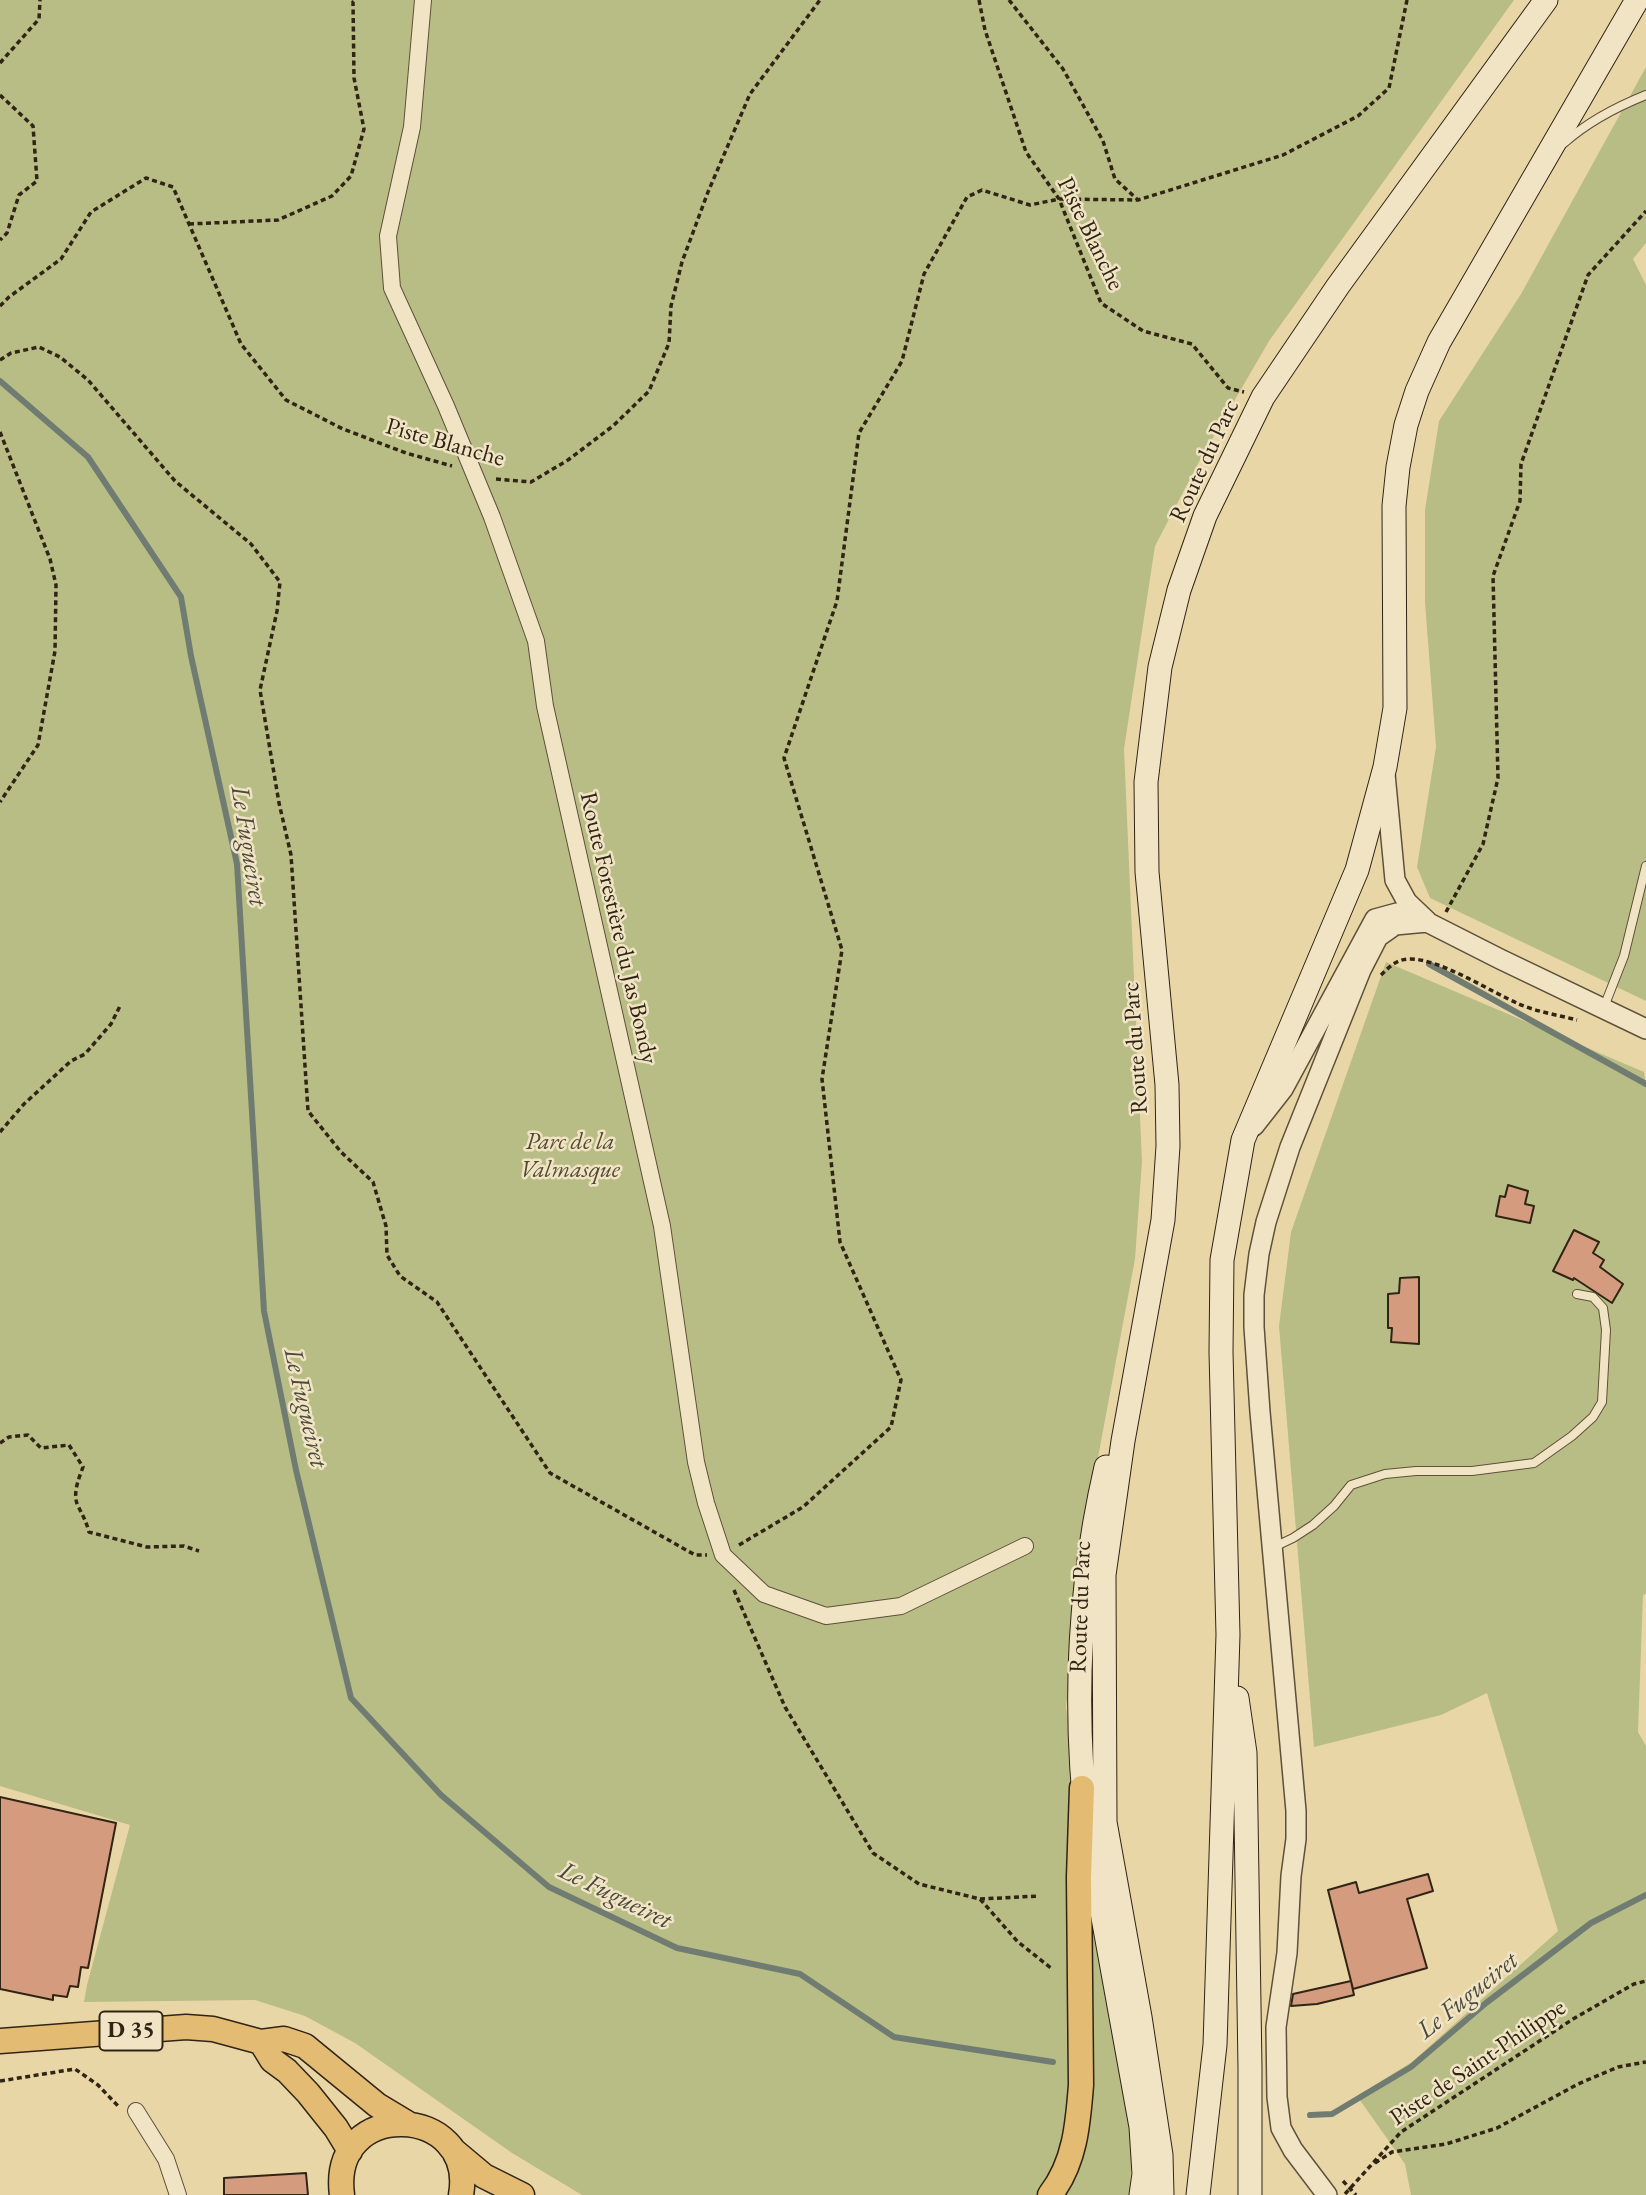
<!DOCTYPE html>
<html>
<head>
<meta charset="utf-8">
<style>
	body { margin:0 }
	canvas { display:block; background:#e9d6a6 }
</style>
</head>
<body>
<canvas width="1646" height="2195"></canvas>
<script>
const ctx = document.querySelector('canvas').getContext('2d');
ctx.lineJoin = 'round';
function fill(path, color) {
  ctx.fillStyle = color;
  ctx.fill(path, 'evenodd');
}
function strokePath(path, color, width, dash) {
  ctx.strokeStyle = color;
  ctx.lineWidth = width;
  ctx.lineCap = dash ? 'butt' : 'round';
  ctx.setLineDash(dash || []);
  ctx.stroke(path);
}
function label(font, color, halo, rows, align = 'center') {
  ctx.font = font + ' "EB Garamond",serif';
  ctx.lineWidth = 5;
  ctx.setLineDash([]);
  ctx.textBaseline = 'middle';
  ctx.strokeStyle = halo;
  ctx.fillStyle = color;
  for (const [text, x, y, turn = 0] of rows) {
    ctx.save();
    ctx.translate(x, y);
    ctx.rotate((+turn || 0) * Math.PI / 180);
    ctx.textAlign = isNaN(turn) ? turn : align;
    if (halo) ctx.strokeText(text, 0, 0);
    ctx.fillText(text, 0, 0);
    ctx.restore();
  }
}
const green = new Path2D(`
	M0,0H1514L1269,341L1200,460L1155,546L1124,749L1142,1162L1135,1259L1086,1522L1066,1707L1132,2147L1130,2195H582L512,2153L355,2043L305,2016L255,2000L84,2002L87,1985L130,1825L0,1786Z
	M1646,67V243L1633,259L1646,285V1001L1430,898L1417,867L1436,747L1425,602V510L1439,421L1521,294Z
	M1386,962L1644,1072L1646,1086V1594L1643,1595L1638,1732L1646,1746V2195H1411L1405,2164L1357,2096L1412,2062L1558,1931L1487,1693L1441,1715L1314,1747L1279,1326L1291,1232Z`);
const stream = new Path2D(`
	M0,381L88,457L181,597L191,656L237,864L264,1311L296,1470L351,1698L441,1795L549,1887L677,1948L800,1974L894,2037L1053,2062
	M1429,964L1646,1084
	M1310,2115L1332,2114L1411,2067L1486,2003L1591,1923L1646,1895`);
const building = new Path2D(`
	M1508,1185L1528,1191L1525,1204L1534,1206L1530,1223L1496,1216L1500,1196L1505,1197Z
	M1574,1230L1599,1242L1593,1253L1604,1260L1600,1267L1623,1284L1612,1303L1574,1278L1573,1280L1553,1271Z
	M1419,1277V1344L1391,1342L1392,1328H1388V1294L1399,1293L1400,1278Z
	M0,1797L116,1823L88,1968L81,1967L78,1987L70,1986L67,1997L53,1995V2000L0,1989Z
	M1428,1874L1433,1891L1407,1899L1427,1968L1353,1989L1328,1890L1356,1882L1359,1893Z
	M1351,1981L1354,1995L1317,2004L1291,2006L1293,1994Z
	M306,2173L308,2195H224V2178Z`);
const path = new Path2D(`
	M979,0L985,30L1026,152L1059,199L1101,303L1143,331L1192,344L1228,388L1244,392
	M1009,0L1063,69L1103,141L1115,179L1137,199
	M0,63L39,19L40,0
	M0,95L33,126L37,181L19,195L7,233L0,240
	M189,224L278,220L332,196L351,176L364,129L354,78L353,2L355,0
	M0,306L9,297L61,259L91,212L146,178L173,187L241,344L286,400L343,429L406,453L452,466
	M0,360L11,353L39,347L60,357L88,380L175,481L251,544L280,582L277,611L260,690L279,803L291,855L308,1111L341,1152L373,1182L386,1226L387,1255L400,1276L437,1302L550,1473L695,1555H707
	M0,432L50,559L56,585L55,651L38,745L0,802
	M496,479L531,482L568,460L613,426L649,391L669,343L671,306L682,262L708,192L750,94L820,0
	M1446,912L1483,844L1498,778L1493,576L1520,501L1521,464L1588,275L1646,211
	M1381,975C1389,967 1397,959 1409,959C1439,958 1491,992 1519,1004C1537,1012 1558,1015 1577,1020
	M0,1132L24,1104L71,1061L85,1054L111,1024L121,1004
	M0,1443L9,1437L28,1435L41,1448L69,1445L83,1467C79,1478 72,1494 78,1506C83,1516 86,1521 89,1532L147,1547L184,1546L199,1551
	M739,1545L803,1507L891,1427L901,1380L840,1242L822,1079L842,950L784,758L837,601L859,433L902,361L924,274L967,197L982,190L1030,205L1059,199L1138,200L1283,155L1358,116L1389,88L1407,0
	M734,1590L785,1707L873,1853L919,1884L980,1899L1018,1942L1051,1968
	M980,1899L1039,1896
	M0,2081L75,2069L98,2085L119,2107
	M1375,2163L1392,2152L1446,2144L1497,2128L1578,2084L1618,2067L1646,2062
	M1343,2181L1356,2195
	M1345,2194L1401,2132L1573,2019L1634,1984L1646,1981`);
const service = new Path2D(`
	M1564,143C1589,121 1616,107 1646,95
	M1604,1007L1624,956L1646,866
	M1272,1548L1293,1538L1313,1525L1334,1506L1351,1485L1385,1474L1416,1471H1472L1534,1463L1572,1436L1593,1417L1602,1402L1606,1330L1603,1308L1593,1297L1577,1294`);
const minor = new Path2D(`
	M423,0L412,127L388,236L392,288L446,406L492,517L536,641L545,706L662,1226L696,1462L706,1503L723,1555L764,1594L826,1616L901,1606L1025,1546
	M136,2111L166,2159L178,2195`);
const tertiary = new Path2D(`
	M1385,774L1395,880L1407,902L1427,921
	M1254,1126L1283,1089L1375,919L1397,913L1427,922L1500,959L1646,1029
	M1327,2195L1293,2150L1281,2128L1277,2097L1276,2027L1287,1953L1291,1876L1296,1839V1811L1260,1412L1254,1327V1295L1259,1254L1266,1222L1290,1147L1361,970L1378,937L1395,925L1427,922`);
const secondary = new Path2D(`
	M1106,1467C1078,1588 1073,1712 1088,1835L1141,2127L1144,2174L1141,2195
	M1237,1698L1245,1753L1250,2068V2195
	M1162,2195L1161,2155L1140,2017L1105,1822L1104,1575L1123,1441L1163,1220L1168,1146L1167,1085L1147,872L1146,782L1160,667L1179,590L1205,516L1263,397L1338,286L1546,0
	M1198,2195L1215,2045L1228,1635L1221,1352L1222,1260L1243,1140L1357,870L1385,767L1395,708L1394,506L1398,467L1406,425L1417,391L1439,342L1637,0`);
const primary = new Path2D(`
	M0,2041L186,2027L213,2029L261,2042L284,2039L305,2046L377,2105L407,2123
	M261,2042L272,2060L287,2071L308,2093L336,2128L350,2151
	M453,2150L484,2176L522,2195
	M342,2195C329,2097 477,2104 461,2195
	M1050,2195C1075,2163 1078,2124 1081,2085L1079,1877L1082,1788`);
const shields = [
	[131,2031,63]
];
const shieldNames = [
	["D 35",131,2031]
];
const streetNames = [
	["Piste Blanche",1090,234,64],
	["Piste Blanche",445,443,16],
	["Route du Parc",1205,461,-65],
	["Route Forestière du Jas Bondy",618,928,77],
	["Route du Parc",1136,1048,-94],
	["Route du Parc",1081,1607,-88],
	["Piste de Saint-Philippe",1478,2063,-34]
];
const parkNames = [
	["Parc de la",570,1142],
	["Valmasque",570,1170]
];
const waterNames = [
	["Le Fugueiret",248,846,81],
	["Le Fugueiret",305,1408,77],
	["Le Fugueiret",615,1896,26],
	["Le Fugueiret",1468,1996,-39]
];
fill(green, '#b8bd86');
strokePath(stream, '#707c72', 6);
fill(building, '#d49b7e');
strokePath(building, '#302415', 2);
strokePath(service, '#5e5039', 10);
strokePath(minor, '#5e5039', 18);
strokePath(tertiary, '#5e5039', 22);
strokePath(secondary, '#302415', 25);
strokePath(primary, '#302415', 27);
strokePath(path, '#302415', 3.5, [5, 3.5]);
strokePath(service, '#f1e4c5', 8);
strokePath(minor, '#f1e4c5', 16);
strokePath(tertiary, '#f1e4c5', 19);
strokePath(secondary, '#f1e4c5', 23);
strokePath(primary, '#e4bb73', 24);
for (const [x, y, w] of shields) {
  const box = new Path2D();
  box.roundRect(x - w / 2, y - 19.5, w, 39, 5);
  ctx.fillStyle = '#f1e4c5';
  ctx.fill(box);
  strokePath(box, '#302415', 2);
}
label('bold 23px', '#302415', null, shieldNames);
label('24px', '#302415', '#f1e4c5', streetNames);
label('italic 24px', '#524a31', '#f1e4c5', parkNames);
label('italic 26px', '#4a493c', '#f1e4c5', waterNames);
</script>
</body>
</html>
